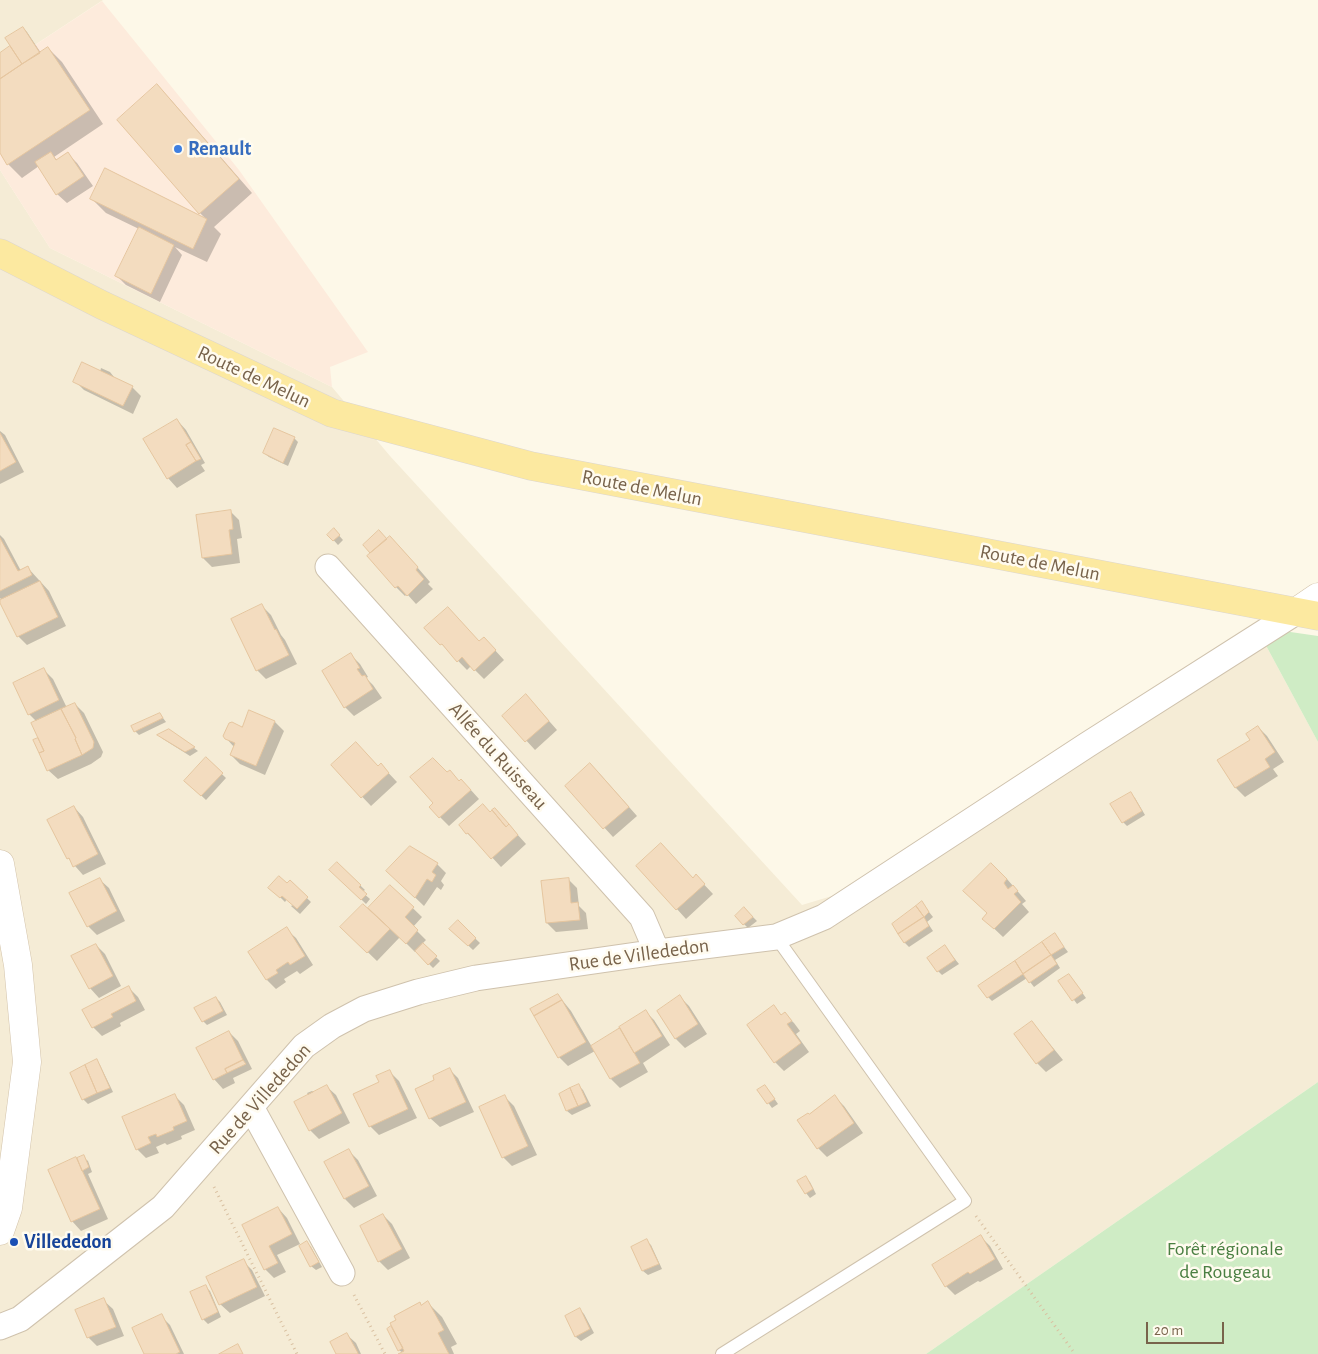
<!DOCTYPE html>
<html>
<head>
<meta charset="utf-8">
<style>
	body { margin:0 }
	#map { position:relative; width:1318px; height:1354px; overflow:hidden; background:#fdf8e8; font-family:"Alegreya Sans",sans-serif }
	canvas { display:block }
	.scale { position:absolute; left:1146px; top:1322px; width:78px; height:22px; box-sizing:border-box; border:2px solid #78634b; border-top:0; padding-left:6px; font-size:15px; line-height:18px; white-space:nowrap; color:#78634b; -webkit-text-stroke:4px #fffbef; paint-order:stroke }
</style>
</head>
<body>
<div id="map">
<canvas width="1318" height="1354"></canvas>
<div class="scale">20 m</div>
</div>
<script>
const ctx = document.querySelector('canvas').getContext('2d');
ctx.lineJoin = 'round';
function fill(path, color) {
  ctx.fillStyle = color;
  ctx.fill(path, 'evenodd');
}
function strokePath(path, color, width, dash) {
  ctx.strokeStyle = color;
  ctx.lineWidth = width;
  ctx.lineCap = dash ? 'butt' : 'round';
  ctx.setLineDash(dash || []);
  ctx.stroke(path);
}
function label(font, color, halo, rows, align = 'center') {
  ctx.font = font + ' "Alegreya Sans",sans-serif';
  ctx.lineWidth = 5;
  ctx.setLineDash([]);
  ctx.textBaseline = 'middle';
  ctx.strokeStyle = halo;
  ctx.fillStyle = color;
  for (const [text, x, y, turn = 0] of rows) {
    ctx.save();
    ctx.translate(x, y);
    ctx.rotate((+turn || 0) * Math.PI / 180);
    ctx.textAlign = isNaN(turn) ? turn : align;
    if (halo) ctx.strokeText(text, 0, 0);
    ctx.fillText(text, 0, 0);
    ctx.restore();
  }
}
const residential = new Path2D(`
	M0,0H103L0,68Z
	M0,170L50,248L332,387L390,456L802,905L832,896L939,833L1256,627L1318,742V1082L926,1354H0Z`);
const commercial = new Path2D(`
	M102,1L239,170L368,352L330,367L332,387L50,248L0,170V68Z`);
const green = new Path2D(`
	M1256,627L1318,636V742Z
	M1318,1082V1354H926Z`);
const shadow = new Path2D(`
	M23,28L27,32L41,53L48,48L62,62L103,124L54,157L58,161L68,154L77,163L93,186L67,203L57,194L39,166L22,178L8,164L0,151V54L12,46Z
	M157,86L171,100L252,193L214,227L221,234L207,262L175,247L182,255L160,302L126,285L117,276L139,229L106,213L92,199L105,170L207,220L200,213Z
	M101,368L110,372L114,377L113,378L132,387L141,396L133,414L84,390L75,381L100,372Z
	M177,420L186,430L205,463L201,465L205,471L177,488L168,478L145,440Z
	M0,431L5,435L24,472L0,484Z
	M294,438L298,442L288,466L269,457L264,453Z
	M230,511L239,520L242,538L237,539L240,563L212,567L203,558Z
	M334,530L343,540L338,545L329,535Z
	M0,535L4,539L21,571L28,568L49,591L66,626L27,645L18,636L2,600L0,598Z
	M387,540L399,546L430,582L428,584L433,589L416,604L407,594L405,596L396,587L372,553L365,545Z
	M262,606L271,615L281,635L285,640L297,664L266,679L257,670Z
	M426,628L479,643L493,648L504,660L484,679L471,666L467,670Z
	M351,655L360,664L368,677L366,678L373,685L382,698L354,716L345,707Z
	M44,670L53,679L67,708L75,704L84,713L103,752L101,757L91,764L58,779L48,770L37,722L29,714Z
	M535,705L557,730L535,750L504,716Z
	M160,714L166,722L139,735L135,731Z
	M275,722L284,731L265,775L240,764L231,755L234,747L226,738L243,728Z
	M1258,727L1267,736L1284,762L1273,769L1278,776L1245,797L1236,788L1219,761L1252,740Z
	M168,730L194,748L198,751L190,756L163,739L159,735Z
	M206,759L226,778L206,800L186,781Z
	M332,765L379,767L381,765L397,782L371,806Z
	M599,773L637,816L613,837L566,786Z
	M447,774L470,789L479,799L449,826L440,817L435,803Z
	M1130,794L1135,798L1145,815L1127,826L1123,822Z
	M74,807L83,817L106,864L83,875L68,858Z
	M491,813L499,814L526,844L501,867L477,841L476,842L467,833Z
	M337,863L365,890L362,892L370,899L366,904L331,870Z
	M437,864L446,873L441,881L444,885L441,890L437,887L424,906L397,880Z
	M638,866L693,879L696,876L713,894L686,919Z
	M99,879L109,888L125,921L97,935L88,926Z
	M568,879L577,888L579,906L586,913L588,929L556,932L547,923Z
	M1007,879L1026,901L1022,904L1029,912L1003,937L984,919L988,913L965,891Z
	M290,882L311,902L300,914L291,906L293,905L287,899L285,902L270,887L287,885Z
	M390,886L422,917L413,927L426,940L422,944L440,961L433,968L416,951L415,952L400,937L377,961L351,936L368,910Z
	M922,903L933,917L927,922L933,931L909,947L905,943L893,924Z
	M744,908L757,921L748,928L736,916Z
	M458,922L480,943L473,950L451,929Z
	M286,929L296,938L313,965L300,974L297,971L284,979L286,982L276,989L267,980L250,952Z
	M1055,935L1068,952L1055,960L1060,968L1034,987L1027,978L992,1001L988,997Z
	M96,945L105,954L121,986L99,998L90,988Z
	M945,947L959,964L942,975L938,971Z
	M1073,980L1086,998L1077,1004L1060,981Z
	M129,988L138,997L145,1010L120,1023L121,1026L102,1036L93,1027Z
	M558,995L571,1011L592,1047L645,1011L654,1020L670,1045L643,1063L648,1072L620,1088L611,1079L595,1051L568,1066L559,1057Z
	M680,997L689,1006L707,1034L685,1048L676,1039L658,1011Z
	M216,998L220,1002L227,1015L207,1025L203,1021Z
	M774,1007L782,1016L785,1014L794,1023L800,1031L796,1034L809,1052L784,1071L775,1062Z
	M1031,1023L1040,1032L1063,1060L1046,1072L1037,1063Z
	M229,1032L238,1041L252,1069L233,1078L235,1083L223,1089L214,1079Z
	M96,1060L100,1065L113,1092L88,1104L83,1099L72,1074Z
	M449,1069L458,1078L474,1112L440,1127L430,1118L436,1080Z
	M390,1072L399,1081L417,1118L379,1135L370,1126L381,1082Z
	M326,1086L336,1095L350,1123L319,1139L310,1130L309,1096L307,1093L312,1091L315,1093Z
	M579,1086L583,1090L591,1106L572,1115L567,1111L560,1095Z
	M759,1090L769,1091L778,1104L772,1108Z
	M175,1096L184,1105L195,1130L181,1136L182,1139L167,1145L165,1143L156,1147L159,1153L146,1158L137,1149L124,1118Z
	M505,1097L514,1106L537,1155L512,1166L503,1157Z
	M835,1097L844,1106L863,1133L827,1157L818,1148L799,1121L809,1116Z
	M349,1151L358,1160L377,1196L354,1208L345,1199L326,1163Z
	M83,1157L88,1161L92,1172L88,1174L108,1219L81,1231L72,1221L77,1160Z
	M805,1178L810,1182L816,1194L810,1198L806,1193Z
	M278,1208L287,1218L300,1244L277,1255L286,1272L274,1278L265,1269L243,1225Z
	M383,1215L392,1224L410,1258L388,1270L379,1261Z
	M981,1237L990,1246L1003,1269L980,1282L978,1281L955,1295L946,1286Z
	M646,1241L651,1245L662,1269L648,1275L643,1271L632,1247Z
	M307,1243L311,1247L322,1267L316,1270L311,1266Z
	M243,1261L252,1270L265,1296L230,1313L220,1304Z
	M205,1286L210,1291L221,1317L208,1324L203,1319L191,1293Z
	M103,1300L113,1309L124,1336L97,1346L88,1337Z
	M428,1303L442,1317L457,1344L451,1347L454,1354H401L403,1353L399,1350L391,1328L395,1332L422,1306Z
	M580,1310L584,1314L594,1333L581,1341L576,1337L567,1317Z
	M161,1316L170,1325L184,1354H146Z
	M346,1334L356,1343L361,1354H338Z`);
const building = new Path2D(`
	M23,27L40,53L22,64L5,38Z
	M10,46L22,64L0,79V53Z
	M48,47L90,110L7,165L0,153V79Z
	M157,84L239,179L199,214L117,120Z
	M51,152L56,160L68,152L84,176L56,195L35,162Z
	M105,168L207,219L193,249L90,199Z
	M139,227L174,245L151,294L115,276Z
	M82,362L133,386L123,406L73,382Z
	M177,419L191,442L186,445L196,461L167,479L143,439Z
	M274,428L295,437L283,463L263,453Z
	M0,433L16,462L0,471Z
	M191,442L201,459L196,461L186,445Z
	M231,510L233,529L229,530L232,554L202,558L196,515Z
	M334,528L340,535L333,541L327,535Z
	M379,530L387,539L370,553L363,545Z
	M390,536L418,567L416,570L424,579L407,596L398,586L395,588L367,556Z
	M0,538L18,571L28,566L32,575L0,591Z
	M40,581L58,617L17,637L0,603V600Z
	M262,604L275,630L276,629L289,655L256,671L231,619Z
	M448,607L479,641L484,637L496,650L474,671L462,657L457,662L442,644L440,645L424,628Z
	M351,653L360,668L357,669L362,676L365,675L373,689L344,708L322,671Z
	M44,668L59,700L28,715L13,683Z
	M526,694L549,721L525,742L502,716Z
	M75,703L94,742L93,748L82,755L75,739L76,738L61,709Z
	M61,709L76,738L75,739L82,755L47,771L39,753L44,751L31,723Z
	M249,710L275,721L256,766L230,755L235,743L225,739L223,736L229,723L232,722L242,727Z
	M160,713L163,718L134,732L131,726Z
	M1258,726L1275,752L1265,759L1270,767L1235,788L1217,760L1250,740L1246,734Z
	M169,729L195,747L185,752L157,735Z
	M38,738L44,751L39,753L33,740Z
	M356,742L378,766L381,763L389,773L361,798L331,765Z
	M206,757L223,773L201,796L184,781Z
	M433,758L447,772L450,770L459,781L461,779L471,790L439,818L429,807L433,803L410,777Z
	M590,763L629,807L603,829L565,786Z
	M1131,792L1142,811L1122,823L1110,804Z
	M483,804L490,812L492,810L506,827L509,824L518,835L491,859L468,833L466,834L459,825Z
	M74,806L98,854L73,867L69,858L67,859L47,820Z
	M495,808L509,824L506,827L492,810Z
	M661,843L693,878L696,874L705,884L676,910L636,866Z
	M410,846L438,863L432,872L436,875L432,882L427,879L415,898L386,871Z
	M337,862L361,885L359,887L367,894L361,900L329,870Z
	M991,863L1007,879L1004,883L1008,889L1013,885L1018,891L1014,894L1021,902L994,929L982,919L987,913L963,891Z
	M279,876L287,883L290,880L308,897L297,909L282,896L280,898L268,888Z
	M100,878L117,911L87,927L69,893Z
	M569,878L571,903L578,902L580,920L546,923L541,881Z
	M390,885L414,907L405,917L418,930L406,944L368,908Z
	M922,901L929,912L924,917L916,906Z
	M363,904L390,929L367,953L340,927Z
	M916,906L924,917L898,934L892,924Z
	M744,907L753,917L743,925L735,916Z
	M924,917L929,926L904,943L898,934Z
	M458,920L476,938L468,946L449,929Z
	M287,927L305,956L290,965L288,962L276,970L278,973L266,980L248,952Z
	M1055,933L1064,947L1051,955L1042,942Z
	M1042,942L1051,955L1023,974L1015,961Z
	M423,943L437,956L428,965L415,951Z
	M96,944L113,976L89,989L71,956Z
	M945,945L955,960L937,972L927,958Z
	M1051,955L1057,964L1029,983L1023,974Z
	M1015,961L1023,974L987,998L978,986Z
	M1069,974L1083,993L1072,1001L1058,981Z
	M129,986L136,1001L111,1014L113,1017L92,1028L82,1010Z
	M558,994L562,1000L534,1016L530,1009Z
	M680,995L698,1024L675,1039L657,1011Z
	M216,997L223,1011L202,1022L194,1008Z
	M562,1000L586,1042L558,1058L534,1016Z
	M774,1005L781,1015L785,1012L792,1021L787,1024L801,1043L774,1063L747,1025Z
	M646,1010L662,1036L634,1053L619,1027Z
	M1032,1021L1054,1050L1036,1064L1014,1034Z
	M620,1028L640,1063L610,1079L591,1046Z
	M229,1031L243,1060L225,1069L227,1073L213,1080L196,1048Z
	M97,1059L110,1088L97,1093L85,1065Z
	M243,1060L246,1064L227,1073L225,1069Z
	M85,1065L97,1093L82,1100L70,1073Z
	M450,1068L466,1102L429,1119L415,1089L434,1080L433,1076Z
	M390,1070L408,1109L369,1127L353,1094L379,1082L376,1076Z
	M579,1084L587,1102L578,1106L570,1088Z
	M327,1085L342,1113L309,1131L294,1102Z
	M765,1085L775,1099L767,1104L757,1090Z
	M570,1088L578,1106L566,1111L559,1094Z
	M175,1094L187,1121L173,1127L174,1130L157,1137L156,1134L148,1137L151,1143L136,1150L122,1117Z
	M505,1095L528,1146L502,1158L479,1107Z
	M835,1095L854,1123L817,1149L797,1120L808,1113L809,1114Z
	M349,1149L369,1186L344,1199L324,1162Z
	M84,1155L89,1167L82,1171L77,1158Z
	M76,1157L100,1209L71,1222L48,1170Z
	M806,1176L813,1189L805,1194L797,1181Z
	M278,1207L292,1234L269,1246L278,1263L264,1270L242,1225Z
	M383,1214L402,1249L378,1262L360,1226Z
	M981,1235L995,1259L970,1274L968,1272L945,1287L932,1265Z
	M647,1239L659,1264L642,1271L631,1247Z
	M307,1241L319,1262L310,1267L299,1246Z
	M244,1259L257,1287L219,1305L206,1277Z
	M206,1285L218,1312L202,1320L190,1292Z
	M104,1298L116,1327L87,1338L75,1310Z
	M428,1301L444,1330L438,1333L449,1354H398L404,1351L390,1323L396,1320L394,1316L420,1302L421,1305Z
	M580,1308L590,1329L575,1337L565,1316Z
	M162,1314L180,1352L176,1354H144L132,1328Z
	M391,1326L403,1348L398,1351L387,1329Z
	M347,1333L358,1353V1354H336L330,1342Z
	M238,1344L243,1354H219Z`);
const path = new Path2D(`
	M214,1187L297,1354
	M976,1216L1075,1354
	M354,1295L385,1354`);
const lane = new Path2D(`
	M722,1354L965,1201L776,937`);
const street = new Path2D(`
	M328,567L642,917L657,952
	M251,1107L342,1273
	M0,1327L20,1319L163,1207L304,1046L332,1026L364,1009L418,992L476,978L657,952L776,937L824,917L1087,745L1296,612`);
const secondary = new Path2D(`
	M1296,612L1318,597
	M0,864L18,965L27,1062L8,1208L0,1231`);
const primary = new Path2D(`
	M0,253L102,305L332,413L531,466L1318,616`);
const markers = [
	[178,149,5,"#3f7fe0"],
	[14,1242,5,"#1a4fb4"]
];
const shopNames = [
	["Renault",188,149]
];
const streetNames = [
	["Route de Melun",254,377,25],
	["Route de Melun",642,488,11],
	["Route de Melun",1040,563,11],
	["Allée du Ruisseau",498,756,48],
	["Rue de Villededon",639,955,-8],
	["Rue de Villededon",260,1099,-48]
];
const transitNames = [
	["Villededon",24,1242]
];
const parkNames = [
	["Forêt régionale",1225,1249],
	["de Rougeau",1225,1272]
];
fill(residential, '#f5ecd6');
fill(commercial, '#fdebdc');
fill(green, '#cfecc5');
fill(shadow, '#0003');
fill(building, '#f3dcbf');
strokePath(building, '#e6c69f', 1);
strokePath(lane, '#cfc2ad', 14);
strokePath(street, '#cfc2ad', 27);
strokePath(secondary, '#d3c3aa', 29);
strokePath(primary, '#dcd6d0', 29);
strokePath(path, '#d9c0a1', 3, [1, 4]);
strokePath(lane, '#fff', 12);
strokePath(street, '#fff', 25);
strokePath(secondary, '#fff', 28);
strokePath(primary, '#fce9a0', 28);
for (const [x, y, r, color] of markers) {
  const dot = new Path2D();
  dot.arc(x, y, r, 0, 2 * Math.PI);
  ctx.fillStyle = color;
  ctx.fill(dot);
  strokePath(dot, '#fffbef', 2);
}
label('bold 20px', '#366cbe', '#fffbef', shopNames, 'left');
label('20px', '#78634b', '#fffbef', streetNames);
label('bold 20px', '#164399', '#fffbef', transitNames, 'left');
label('20px', '#4a7f42', '#fffbef', parkNames);
</script>
</body>
</html>
